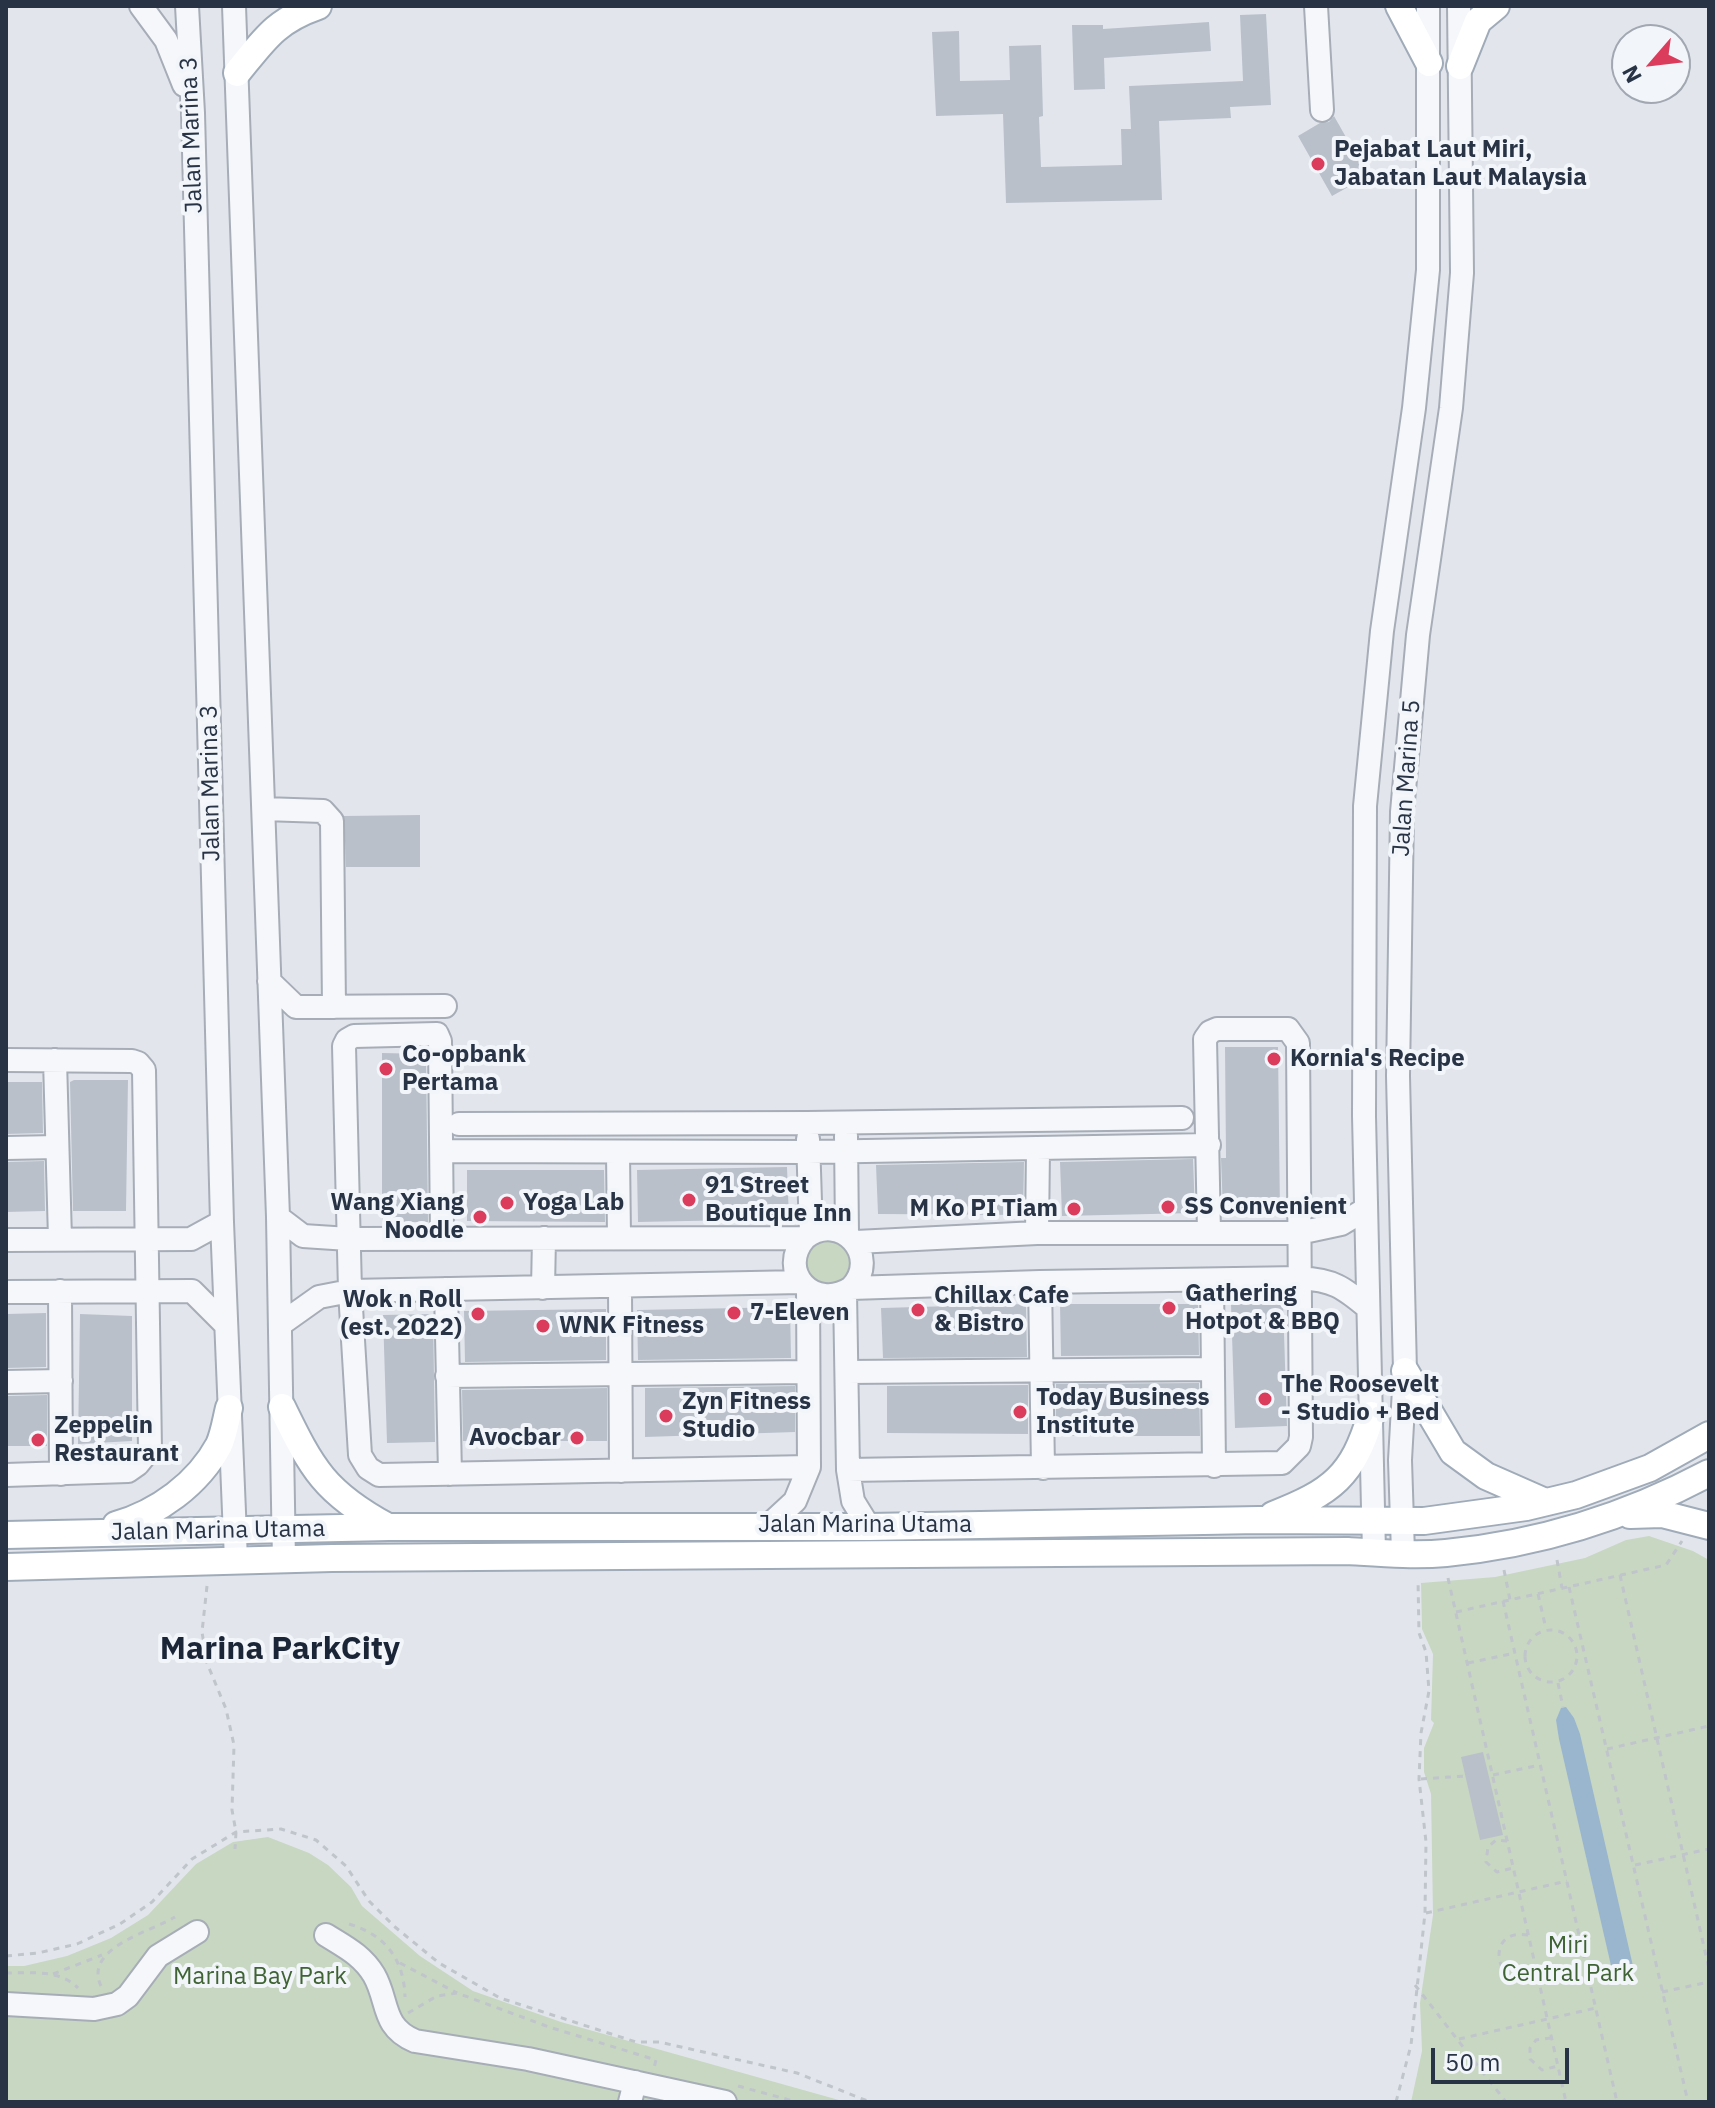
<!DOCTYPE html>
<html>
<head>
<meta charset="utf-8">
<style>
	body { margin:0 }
	#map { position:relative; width:1715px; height:2108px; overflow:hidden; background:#e2e6ec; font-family:"IBM Plex Sans",sans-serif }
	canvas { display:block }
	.frame { position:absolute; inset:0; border:8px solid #283446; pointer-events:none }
	.north { position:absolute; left:1611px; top:24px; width:80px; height:80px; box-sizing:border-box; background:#f2f5f9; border:2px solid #a1a8b1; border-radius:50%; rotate:242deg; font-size:22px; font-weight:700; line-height:32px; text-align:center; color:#283446 }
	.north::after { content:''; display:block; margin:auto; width:28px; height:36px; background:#dc3c5b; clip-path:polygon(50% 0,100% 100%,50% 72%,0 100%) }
	.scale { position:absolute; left:1431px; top:2048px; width:138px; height:36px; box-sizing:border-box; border:4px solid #283446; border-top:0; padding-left:10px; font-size:24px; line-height:28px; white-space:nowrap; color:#283446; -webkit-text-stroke:6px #f2f5f9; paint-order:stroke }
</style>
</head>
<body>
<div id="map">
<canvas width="1715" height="2108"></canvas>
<div class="frame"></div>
<div class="north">N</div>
<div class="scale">50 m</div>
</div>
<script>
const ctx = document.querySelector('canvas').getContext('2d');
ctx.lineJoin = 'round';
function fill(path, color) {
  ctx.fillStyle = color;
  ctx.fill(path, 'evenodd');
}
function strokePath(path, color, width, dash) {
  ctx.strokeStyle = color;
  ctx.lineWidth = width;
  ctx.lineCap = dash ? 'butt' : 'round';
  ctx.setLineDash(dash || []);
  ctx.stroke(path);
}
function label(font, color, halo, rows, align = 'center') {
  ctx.font = font + ' "IBM Plex Sans",sans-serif';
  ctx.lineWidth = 8;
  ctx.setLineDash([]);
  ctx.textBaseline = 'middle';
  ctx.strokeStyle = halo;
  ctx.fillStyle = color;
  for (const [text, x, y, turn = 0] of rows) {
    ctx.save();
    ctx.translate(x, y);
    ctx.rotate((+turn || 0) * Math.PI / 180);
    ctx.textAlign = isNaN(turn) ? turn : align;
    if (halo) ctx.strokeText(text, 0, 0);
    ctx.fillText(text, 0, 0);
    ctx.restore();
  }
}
const green = new Path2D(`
	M807 1263a22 22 0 1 1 44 0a22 22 0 1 1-44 0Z
	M1649,1536L1693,1551L1709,1560V2102H1411L1422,2051L1420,2003L1433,1915L1431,1794L1424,1772V1748L1434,1723L1431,1720L1433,1654L1422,1629L1421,1583L1495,1577L1585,1558L1626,1540Z
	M268,1837L309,1853L328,1865L351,1887L362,1906L420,1956L473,1991L561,2022L846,2102H6V1966H24L67,1956L111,1938L148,1915L196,1864L233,1842Z`);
const water = new Path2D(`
	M1566,1707L1574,1718L1580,1734L1633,1966L1632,1973L1625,1980L1616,1977L1612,1970L1559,1739L1556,1720L1561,1708Z`);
const building = new Path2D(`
	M1266,14L1271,105L1230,107L1231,118L1159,121L1162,200L1006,203L1003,114L936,116L932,32L959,31L960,81L1010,80L1009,46L1041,45L1043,116L1039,117L1041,167L1122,165L1121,129H1131L1129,86L1243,81L1240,15Z
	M1209,22L1211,51L1104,58L1105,89L1074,90L1072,25H1103V29Z
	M1334,116L1368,176L1332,196L1298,136L1320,123L1329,122Z
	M420,815V867H346L344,816Z
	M1225,1047H1278L1280,1214L1223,1212L1221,1158H1226Z
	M382,1053L426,1054L428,1222H382Z
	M74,1080H128L126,1211H73L70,1082Z
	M6,1082H42L43,1133L6,1134Z
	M1193,1159L1195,1213L1062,1216L1060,1162Z
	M44,1161L45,1211L6,1212V1162Z
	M1024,1162L1023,1215L878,1214L876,1165Z
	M787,1167L789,1219L638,1222L637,1170Z
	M467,1170H604L605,1222L467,1221Z
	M1283,1302L1287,1426L1235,1428L1231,1304Z
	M1026,1304L1027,1357L883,1358L881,1308Z
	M1060,1304H1198L1199,1355L1061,1356Z
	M790,1307L791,1358L638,1360L637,1310Z
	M606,1309V1360L465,1362L464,1311Z
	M46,1313V1367L6,1368V1314Z
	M80,1314L132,1316V1441L78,1444Z
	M433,1314L435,1442L387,1443L383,1315Z
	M1199,1383L1200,1436H1060L1056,1434V1384Z
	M1028,1385V1434L887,1433V1386Z
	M795,1386V1432L645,1437V1388Z
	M607,1388V1441H463L462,1390Z
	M47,1395V1446H6V1396Z
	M1483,1752L1503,1835L1480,1840L1461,1757Z`);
const path = new Path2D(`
	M1557,1560L1562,1588
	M1504,1570L1510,1600
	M1620,1575L1709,1969
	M1448,1578L1566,2102
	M207,1586L202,1632L207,1663L226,1709L234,1745L232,1810L236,1832L235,1849
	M1569,1587L1688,2102
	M1538,1594L1546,1629
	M1503,1601L1617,2102
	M1456,1612L1666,1565L1682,1541
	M1525 1656a26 26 0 1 1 52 0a26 26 0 1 1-52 0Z
	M1468,1663L1515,1653
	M1558,1683L1563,1707
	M1607,1749L1709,1726
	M1493,1775L1540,1765
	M1421,1779L1465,1776
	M1507,1841L1496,1840L1488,1847L1486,1862L1497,1872L1513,1868
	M1635,1865L1709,1849
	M1426,1913L1567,1881
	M349,1924C386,1935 404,1960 405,1997
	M1528,1935C1479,1927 1499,2001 1537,1972
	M6,1956L38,1953L77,1944L120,1924L152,1902L192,1859L236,1832L281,1829L316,1840L346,1866L369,1901L395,1927L439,1963L500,1998L636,2042H659L797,2073L870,2102
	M400,1963L457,1993
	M6,1973C30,1973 60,1969 78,1988
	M53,1974L102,1955
	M1415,1985L1506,2102
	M101,1986C83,1948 150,1932 175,1917
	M1662,1992L1709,1982
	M408,2013L437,1996L457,1993L549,2027L656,2060L654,2068
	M1551,2038L1536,2040L1530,2048V2059L1542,2070L1558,2066
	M1459,2039L1596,2008
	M738,2086L797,2102
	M1396,2102L1411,2045L1425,1913L1426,1842L1419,1779L1421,1733L1429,1691L1426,1652L1419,1633L1418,1580`);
const minor = new Path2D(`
	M141,6L166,40L184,85
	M187,6L193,113L222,1222L236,1560
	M234,6L278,1217L284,1560
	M1316,6L1322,110
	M264,809L323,811L332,821L334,1007
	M269,981L296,1007L445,1006
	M6,1060L132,1061L138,1063L144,1070L150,1449L138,1464L128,1471L6,1475
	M55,1060L60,1239
	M459,1124L807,1123L1182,1118
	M846,1136L847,1234
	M808,1139L811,1233
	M6,1148L57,1147
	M443,1151L808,1152L1209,1145
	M618,1153L619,1237
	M278,1217L303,1236L349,1239L805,1238
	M1037,1233L1038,1149
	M442,1238L440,1041L437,1034L354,1036L347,1040L344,1046L350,1291L360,1455L368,1468L379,1475L809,1467
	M6,1240L191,1239L222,1222
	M856,1242L1037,1233H1299L1341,1224L1366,1209
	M1212,1281L1214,1466
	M1040,1282L1043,1468
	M620,1287L621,1471
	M543,1288L544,1238
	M851,1288C882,1256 840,1210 805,1238C776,1271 814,1312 851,1288L1040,1282L1300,1278C1333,1280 1343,1287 1368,1308
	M446,1289L450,1474
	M60,1291L61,1474
	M6,1292L192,1291L225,1324
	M845,1292L848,1470L853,1501L869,1527
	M281,1324L319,1297L350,1291L801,1282
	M847,1372L1213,1369
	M447,1376L808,1372
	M6,1382L61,1381
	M848,1470L1282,1463L1299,1446L1301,1437L1298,1043L1288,1029H1217L1210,1032L1205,1039L1209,1232
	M769,1525L795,1501L809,1467L808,1289
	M1374,1552L1364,1116L1365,806L1382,631L1414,408L1428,270V6
	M1403,1553L1400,1460L1405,1371L1398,1076L1402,812L1418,635L1451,408L1462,273L1459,6
	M326,1935C345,1947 362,1955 374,1975C389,2001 381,2027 415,2041L528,2059L725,2102
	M6,2004L94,2009L117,2004L128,1996L158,1956L197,1932
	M630,2102L635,2082`);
const major = new Path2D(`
	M1399,6L1429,63
	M1460,66L1478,21L1496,6
	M237,73C264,40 275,21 318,6
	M1405,1371L1453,1452L1486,1476L1545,1502
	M282,1407C312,1469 325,1493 388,1527
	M1273,1515C1332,1492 1353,1476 1371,1415
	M1630,1515L1662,1514L1709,1526
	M116,1525C158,1513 198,1484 219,1445C224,1434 226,1420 229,1408
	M6,1535L389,1527H869L1259,1520L1424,1521L1526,1507L1576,1495L1650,1468L1709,1435
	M6,1567L332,1558L1348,1551C1380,1553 1414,1556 1446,1553C1540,1544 1626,1517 1709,1473`);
const markers = [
	[1318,164,8,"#dc3c5b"],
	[1274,1059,8,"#dc3c5b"],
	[386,1069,8,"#dc3c5b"],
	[689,1200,8,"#dc3c5b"],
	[507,1203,8,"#dc3c5b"],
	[1168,1207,8,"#dc3c5b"],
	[1074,1209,8,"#dc3c5b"],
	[480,1217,8,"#dc3c5b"],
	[1169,1308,8,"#dc3c5b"],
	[918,1310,8,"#dc3c5b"],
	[734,1313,8,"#dc3c5b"],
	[478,1314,8,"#dc3c5b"],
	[543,1326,8,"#dc3c5b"],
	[1265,1399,8,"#dc3c5b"],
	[1020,1412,8,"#dc3c5b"],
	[666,1416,8,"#dc3c5b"],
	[577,1438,8,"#dc3c5b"],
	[38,1440,8,"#dc3c5b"]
];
const streetNames = [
	["Jalan Marina 3",192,135,-92],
	["Jalan Marina 5",1407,778,-86],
	["Jalan Marina 3",211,783,-91],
	["Jalan Marina Utama",865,1525],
	["Jalan Marina Utama",218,1531,-1]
];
const poiNames = [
	["Pejabat Laut Miri,",1334,150],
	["Jabatan Laut Malaysia",1334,178],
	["Co-opbank",402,1055],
	["Pertama",402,1083],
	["Kornia's Recipe",1290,1059],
	["91 Street",705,1186],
	["Boutique Inn",705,1214],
	["Wang Xiang",464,1203,"right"],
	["Noodle",464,1231,"right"],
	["Yoga Lab",523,1203],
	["SS Convenient",1184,1207],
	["M Ko PI Tiam",1058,1209,"right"],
	["Gathering",1185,1294],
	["Hotpot & BBQ",1185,1322],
	["Chillax Cafe",934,1296],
	["& Bistro",934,1324],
	["Wok n Roll",462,1300,"right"],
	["(est. 2022)",462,1328,"right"],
	["7-Eleven",750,1313],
	["WNK Fitness",559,1326],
	["The Roosevelt",1281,1385],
	["- Studio + Bed",1281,1413],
	["Today Business",1036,1398],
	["Institute",1036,1426],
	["Zyn Fitness",682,1402],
	["Studio",682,1430],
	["Zeppelin",54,1426],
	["Restaurant",54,1454],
	["Avocbar",561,1438,"right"]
];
const parkNames = [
	["Miri",1568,1946],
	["Central Park",1568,1974],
	["Marina Bay Park",260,1977]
];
const districtNames = [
	["Marina ParkCity",280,1650]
];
fill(green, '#c8d7c2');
fill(water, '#9ab6cf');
fill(building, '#b9c0ca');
strokePath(minor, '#a6adb7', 26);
strokePath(major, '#a0abb9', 30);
strokePath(path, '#c0c4cb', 3, [6, 6]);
strokePath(minor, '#f6f7fa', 22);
strokePath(major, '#fff', 26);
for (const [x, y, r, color] of markers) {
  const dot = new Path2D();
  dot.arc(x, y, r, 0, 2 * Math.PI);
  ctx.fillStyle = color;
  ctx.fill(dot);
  strokePath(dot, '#f2f5f9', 3);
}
label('24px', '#283446', '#f2f5f9', streetNames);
label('bold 24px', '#283446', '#f2f5f9', poiNames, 'left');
label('24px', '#3f6334', '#f2f5f9', parkNames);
label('bold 32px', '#1a2537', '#f2f5f9', districtNames);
</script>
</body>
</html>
